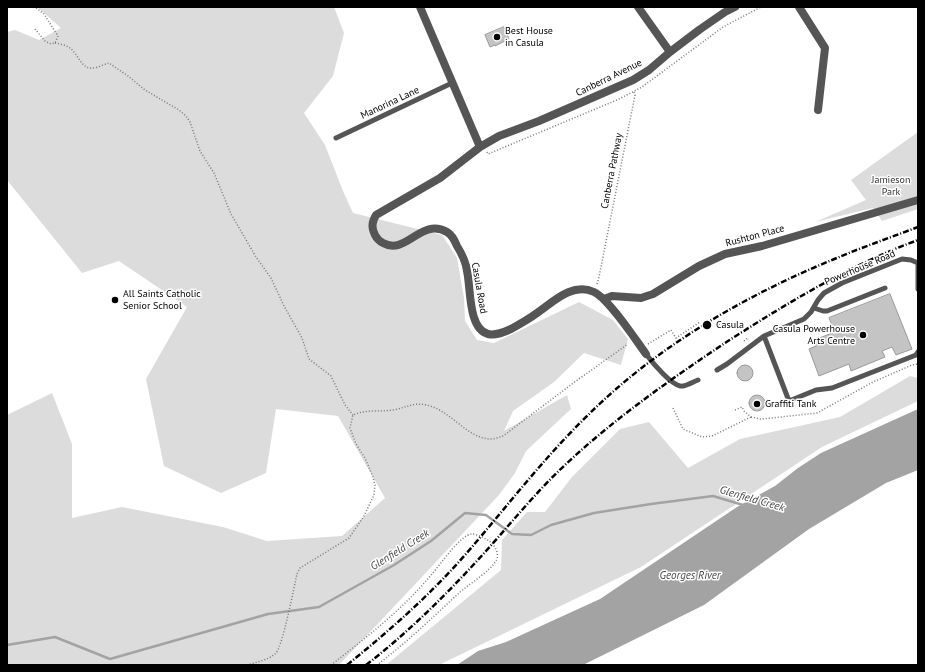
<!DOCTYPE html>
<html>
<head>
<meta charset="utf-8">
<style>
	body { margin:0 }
	#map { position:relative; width:925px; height:672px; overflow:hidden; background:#fff; font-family:"PT Sans",sans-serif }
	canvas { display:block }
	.frame { position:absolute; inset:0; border:8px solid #000; pointer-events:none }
</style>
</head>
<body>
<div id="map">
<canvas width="925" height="672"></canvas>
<div class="frame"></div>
</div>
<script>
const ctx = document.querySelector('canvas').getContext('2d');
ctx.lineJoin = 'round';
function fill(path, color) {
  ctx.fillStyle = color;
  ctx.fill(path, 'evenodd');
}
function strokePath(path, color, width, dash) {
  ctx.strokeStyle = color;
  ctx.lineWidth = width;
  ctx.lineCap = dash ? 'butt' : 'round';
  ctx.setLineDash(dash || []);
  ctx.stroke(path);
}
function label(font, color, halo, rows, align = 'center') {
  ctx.font = font + ' "PT Sans",sans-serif';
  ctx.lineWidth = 3;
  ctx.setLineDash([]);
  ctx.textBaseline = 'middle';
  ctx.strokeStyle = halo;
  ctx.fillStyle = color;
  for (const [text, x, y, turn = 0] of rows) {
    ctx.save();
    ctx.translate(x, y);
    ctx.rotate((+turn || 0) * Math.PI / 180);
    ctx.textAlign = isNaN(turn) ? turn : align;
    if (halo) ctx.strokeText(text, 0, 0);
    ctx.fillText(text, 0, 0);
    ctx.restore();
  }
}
const green = new Path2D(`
	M37,7H334L344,33L333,76L304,113L325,145L343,191L353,213L442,235L457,258L464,298L465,321L477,340L494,343L579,302L613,320L628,339L621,365L584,353L554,382L513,411L504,431L567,395L571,409L526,451L515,473L499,495L339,665H7V415L52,393L72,444V518L122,507L223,527L267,541L342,536L385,498L338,416L276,409L266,473L221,493L164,466L146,379L187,307L119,261L82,273L7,180V32L15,30L39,40L61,28Z
	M918,132V209L882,221L873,208L815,222L866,200L851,180Z
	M910,376L918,378V401L822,447L641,567L439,665H386L501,570L502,540L527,512H545L572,477L620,429L649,422L688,468L740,439L840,417Z`);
const water = new Path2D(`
	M918,409V470L886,483L809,529L704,605L583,665H457L478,651L506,642L600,599L737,507L775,486L798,468L821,453Z`);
const stream = new Path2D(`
	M7,645L55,637L110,659L268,614L319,607L394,565L431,541L465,513L486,515L512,534L531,535L551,525L594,513L651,504L713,496L743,505`);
const building = new Path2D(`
	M504,27L509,39L495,46V45L490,47L485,35Z
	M890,294L912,349L896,355L892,347L882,351L885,357L851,371L849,364L819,376L809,349L816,346L814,340L835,332L829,318Z
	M737 373a8 8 0 1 1 16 0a8 8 0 1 1-16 0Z
	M749 403a8 8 0 1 1 16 0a8 8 0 1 1-16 0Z`);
const path = new Path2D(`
	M35,29L45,41L51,44L55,43L58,36L44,14L35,7
	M55,43C60,44 66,45 70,48C78,54 82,70 93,68C98,68 104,64 109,63L128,76L145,90L179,110L186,116L190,122L200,151L214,173L231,214L256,257L271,278L284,306L302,338L309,359L331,376L345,405L353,415
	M487,152L488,154L617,100L642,87L723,27L761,7
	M597,284L599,277L635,95L634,92
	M719,324L721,328
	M744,341L748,338
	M648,344L671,330L676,338L700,322
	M673,408L683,429L702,437L712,436L751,417
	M735,410L742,407L744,411L751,417
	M751,417L760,419L772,418L817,413L873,382L912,365L918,364
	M247,665C257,662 269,660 276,653C283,645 294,587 297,574L300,568L349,538L364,516L374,495L375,485L373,477L365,458L356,444L350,428L353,415C366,409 380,412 393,410C405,408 414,402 426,405C450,409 467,439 491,439C495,439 499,437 503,436L576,381L628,344
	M331,665C367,637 403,609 432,574C440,565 461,534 472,534C476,534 485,538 489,541C494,544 499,552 497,559C491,571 469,584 459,593C432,618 406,643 377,665`);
const lane = new Path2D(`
	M336,138L452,83
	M918,263V289
	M814,308L823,311H827L885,288
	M764,336L789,401L816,390L832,388L916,355L918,352
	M646,354C652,362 673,388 683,386C688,385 693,382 698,380
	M717,370L727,364L764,336L804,319L811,312L818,300L824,293L842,283L902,259L911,260L918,263`);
const street = new Path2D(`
	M420,7L480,147
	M638,7L670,52
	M799,7L825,48L818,110
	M604,299L612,296L641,298L653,294L699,266L725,254L762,246L918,200
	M646,354C635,339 609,299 594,292C572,282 553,302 537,313C529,319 520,324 511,329C504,332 496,336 488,334C468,329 471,288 467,271C466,262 462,254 457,246C455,241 452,235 447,232C421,217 406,256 383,243C379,241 377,239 375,235C371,227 372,222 376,215L440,178L480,147L499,136L539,121L633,80L649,70L670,52L699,30L725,12L735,7`);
const rail = new Path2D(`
	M347,665C389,631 429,596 465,555C505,509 542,460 586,417C655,348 742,297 832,260C860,248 889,238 918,227
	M366,665C410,631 449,592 486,551C512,522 537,491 565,465C615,418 671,379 728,341C789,302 850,265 918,240`);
const markers = [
	[497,37,4,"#000"],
	[115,300,4,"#000"],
	[707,325,5,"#000"],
	[863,335,4,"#000"],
	[757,404,4,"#000"]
];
const poiNames = [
	["Best House",505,31],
	["in Casula",505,43],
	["All Saints Catholic",123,294],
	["Senior School",123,306],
	["Casula",716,325],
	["Casula Powerhouse",855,329,"right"],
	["Arts Centre",855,341,"right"],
	["Graffiti Tank",765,404]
];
const streetNames = [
	["Canberra Avenue",609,78,-26],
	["Manorina Lane",390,103,-25],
	["Canberra Pathway",612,171,-79],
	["Rushton Place",755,236,-15],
	["Powerhouse Road",860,268,-23],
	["Casula Road",479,288,80]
];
const parkNames = [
	["Jamieson",891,180],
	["Park",891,192]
];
const waterNames = [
	["Glenfield Creek",752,499,16],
	["Glenfield Creek",400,550,-32],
	["Georges River",690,576]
];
fill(green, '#dcdcdc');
fill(water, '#a3a3a3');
strokePath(stream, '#a3a3a3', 2.5);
fill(building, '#c4c4c4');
strokePath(building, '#999', 1);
strokePath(path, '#777', 1.5, [1, 2]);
strokePath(lane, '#555', 5);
strokePath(street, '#555', 8);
strokePath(rail, '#000', 2.5, [6, 2, 1, 2]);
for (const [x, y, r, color] of markers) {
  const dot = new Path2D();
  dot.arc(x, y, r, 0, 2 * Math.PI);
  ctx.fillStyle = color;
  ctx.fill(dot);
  strokePath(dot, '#fff', 1.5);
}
label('10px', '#000', '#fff', poiNames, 'left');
label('10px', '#000', '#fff', streetNames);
label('10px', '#333', '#fff', parkNames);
label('italic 11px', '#444', '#fff', waterNames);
</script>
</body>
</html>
